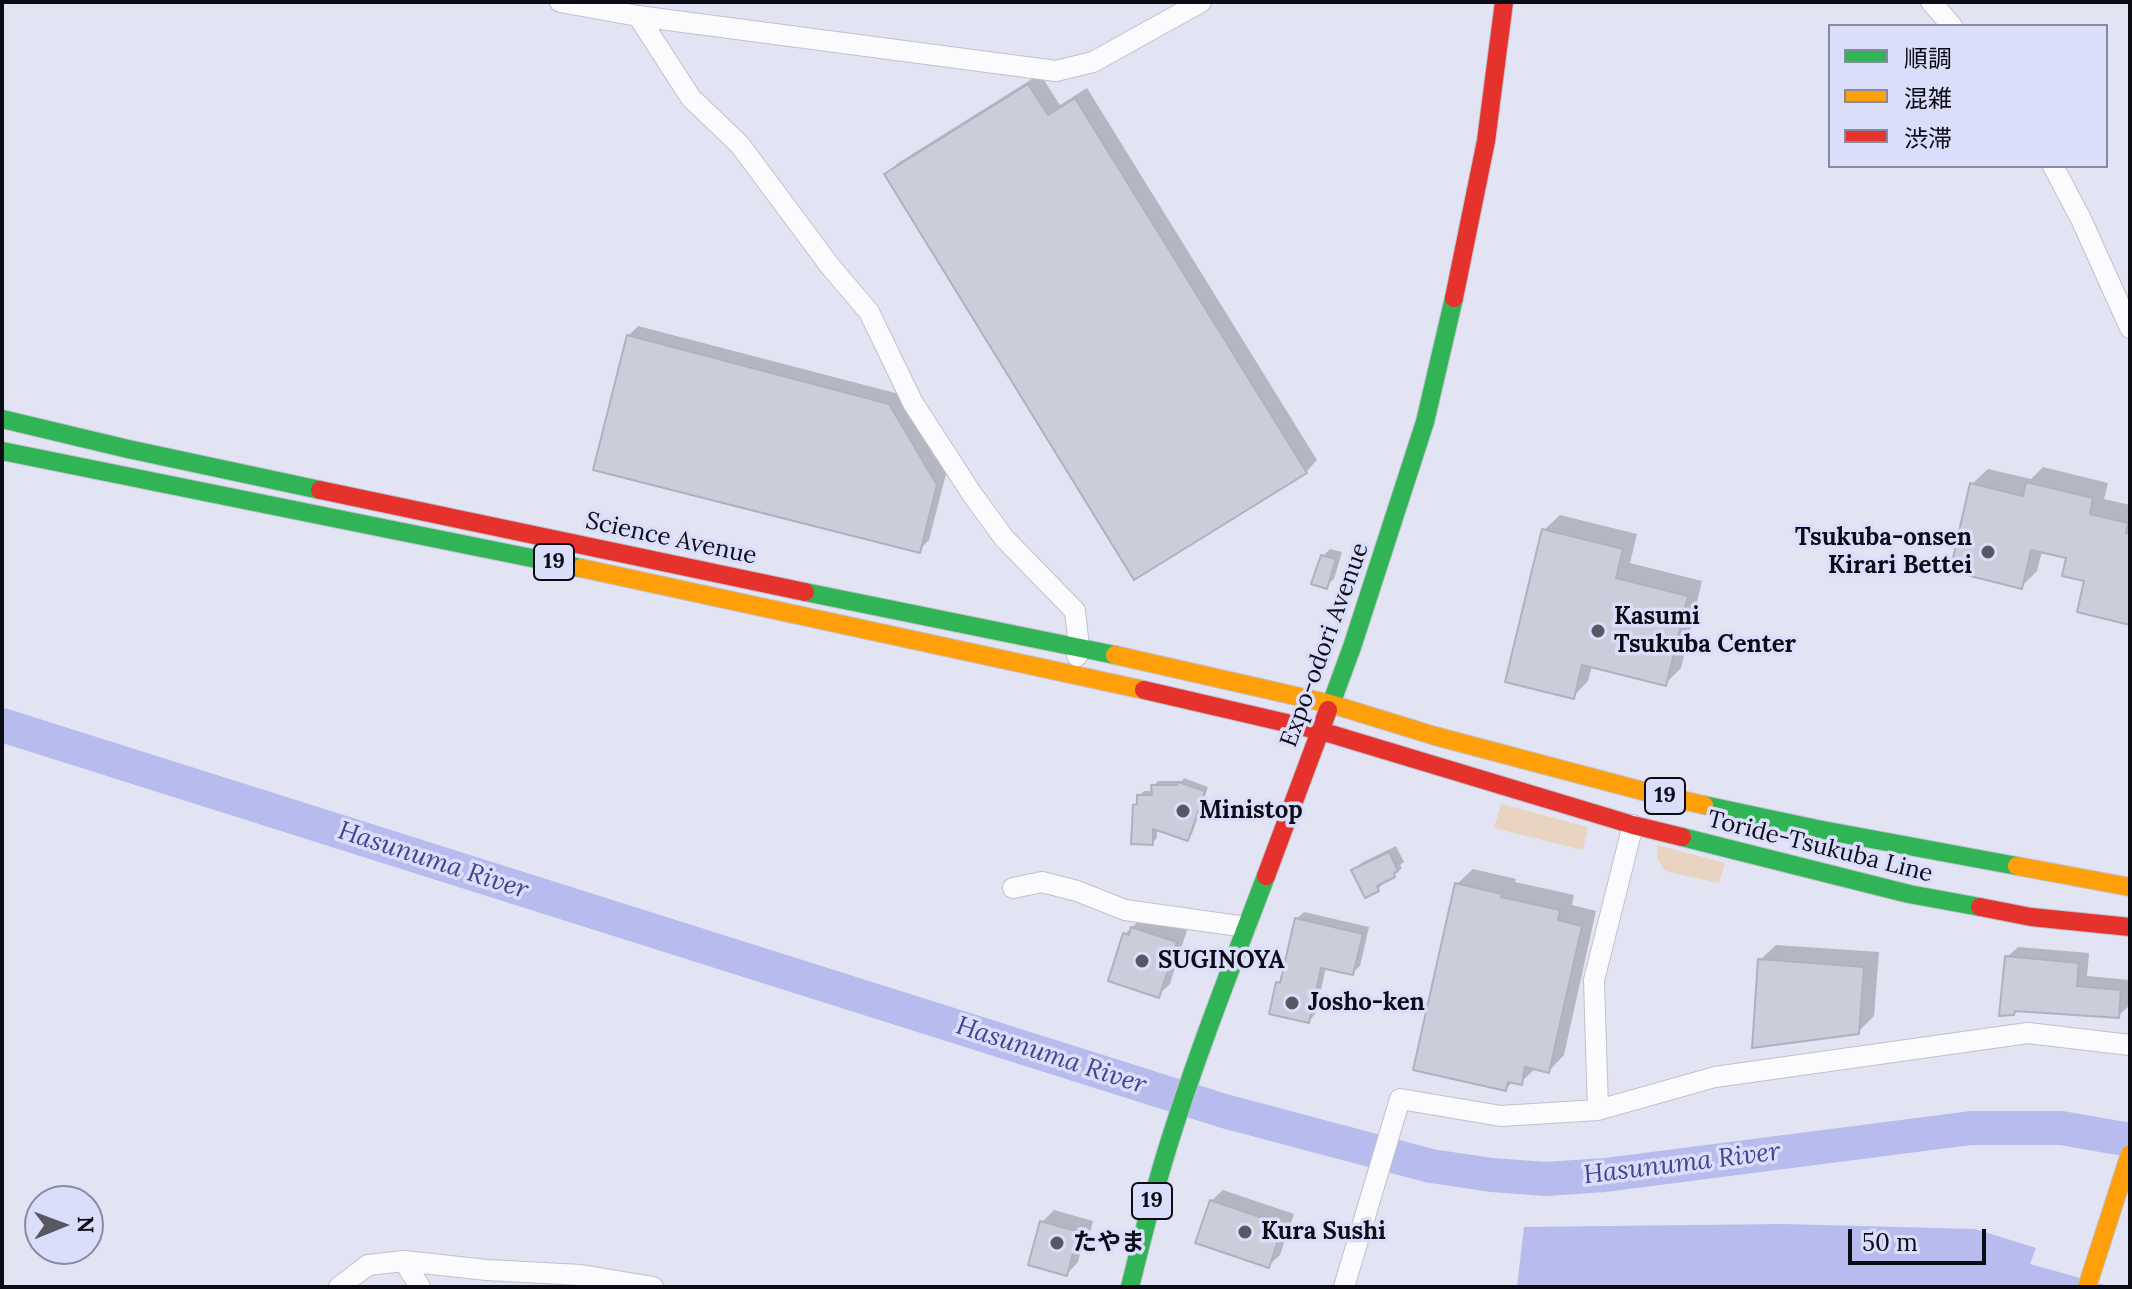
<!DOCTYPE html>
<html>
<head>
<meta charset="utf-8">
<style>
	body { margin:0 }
	#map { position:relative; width:2132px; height:1289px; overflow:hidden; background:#e2e4f3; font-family:Lora,"Noto Sans JP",serif }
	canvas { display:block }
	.frame { position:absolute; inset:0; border:4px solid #0c0c17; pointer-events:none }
	.legend { position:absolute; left:1828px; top:24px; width:280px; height:144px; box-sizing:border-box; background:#dbdefa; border:2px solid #888a9f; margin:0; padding:10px 14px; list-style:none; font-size:24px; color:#0c0c17 }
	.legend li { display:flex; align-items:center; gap:16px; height:40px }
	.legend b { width:40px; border:2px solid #888a9f }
	.north { position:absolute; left:24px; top:1185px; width:80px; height:80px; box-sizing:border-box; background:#dbdefa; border:2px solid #888a9f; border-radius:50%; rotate:89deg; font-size:22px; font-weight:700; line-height:32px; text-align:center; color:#0c0c17 }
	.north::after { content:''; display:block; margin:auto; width:28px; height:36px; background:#575864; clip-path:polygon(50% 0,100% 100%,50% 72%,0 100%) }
	.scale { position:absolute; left:1848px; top:1229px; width:138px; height:36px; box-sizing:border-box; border:4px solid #0c0c17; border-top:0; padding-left:10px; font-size:24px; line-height:28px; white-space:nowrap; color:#0c0c17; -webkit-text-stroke:6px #dbdefa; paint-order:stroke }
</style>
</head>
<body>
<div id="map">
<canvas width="2132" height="1289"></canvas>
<div class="frame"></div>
<ul class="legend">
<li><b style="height:10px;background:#30b455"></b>順調</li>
<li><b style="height:10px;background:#ff9f0a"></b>混雑</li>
<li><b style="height:10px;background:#e5322d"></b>渋滞</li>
</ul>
<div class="north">N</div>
<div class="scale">50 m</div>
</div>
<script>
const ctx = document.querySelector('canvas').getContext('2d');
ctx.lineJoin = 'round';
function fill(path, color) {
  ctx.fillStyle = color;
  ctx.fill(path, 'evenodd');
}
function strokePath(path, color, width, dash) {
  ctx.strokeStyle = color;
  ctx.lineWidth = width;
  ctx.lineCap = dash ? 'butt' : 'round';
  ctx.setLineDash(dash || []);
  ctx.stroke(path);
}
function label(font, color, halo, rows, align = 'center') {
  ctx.font = font + ' Lora,"Noto Sans JP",serif';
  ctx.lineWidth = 7;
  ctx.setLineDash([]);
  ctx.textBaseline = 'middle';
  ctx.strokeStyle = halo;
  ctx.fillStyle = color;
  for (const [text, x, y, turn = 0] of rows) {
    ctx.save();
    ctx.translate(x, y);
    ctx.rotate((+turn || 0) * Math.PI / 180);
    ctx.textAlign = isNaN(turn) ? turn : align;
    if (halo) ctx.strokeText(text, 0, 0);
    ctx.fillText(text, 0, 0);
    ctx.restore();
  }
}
const green = new Path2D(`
	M1501,804L1588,827L1583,850L1494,828Z
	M1657,845L1725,863L1719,883L1665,871L1658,860Z`);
const water = new Path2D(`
	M1782,1224L1975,1229L2036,1248L2030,1264L2112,1287H1517L1524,1227Z`);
const shadow = new Path2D(`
	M1040,74L1060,105L1087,88L1317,460L1306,472L886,174L898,163Z
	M638,326L899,394L946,474L929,540L919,550L628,336Z
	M2043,467L2108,483L2104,499L2130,505V621L2087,580L2068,557L2042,551L2037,571L2021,587L1972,484L1988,469L2031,479Z
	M1560,515L1637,534L1630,563L1702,581L1681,668L1665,684L1592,666L1588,681L1573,697L1544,530Z
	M1330,549L1342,552L1334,579L1326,586L1323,556Z
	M1184,778L1208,787L1192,834L1187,839L1157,828V838L1152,843L1135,805L1139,801V796L1144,791H1154L1153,786L1158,781H1182Z
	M1396,846L1404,862L1400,865L1402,868L1394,875L1384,880L1385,882L1378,889L1354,871L1361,863Z
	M1473,869L1516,879L1515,882L1574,895L1572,905L1596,911L1564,1055L1549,1071L1536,1068L1521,1082L1514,1081L1505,1089L1457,884Z
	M1304,912L1369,927L1360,966L1352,973L1326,967L1316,1013L1309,1021L1278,983L1283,977L1296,919Z
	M1144,916L1187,930L1170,984L1158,995L1125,934Z
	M1776,945L1879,952L1874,1016L1858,1032L1760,960Z
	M2018,947L2089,953L2087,976L2130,980L2129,1006L2118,1016L2017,1009L2014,1013L2007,957Z
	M1223,1190L1294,1214L1280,1255L1268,1266L1211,1201Z
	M1054,1210L1093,1221L1088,1241L1082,1247L1078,1262L1067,1274L1030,1264L1042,1222Z`);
const river = new Path2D(`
	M2,725L1224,1111L1431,1166L1492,1175L1546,1179L1605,1175L1971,1128H2061L2130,1140`);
const building = new Path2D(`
	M1028,84L1048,115L1075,98L1307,473L1134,580L884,174Z
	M627,335L889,404L937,485L920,553L593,470Z
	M2026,482L2093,498L2090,514L2128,523L2126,533L2130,534V625L2077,612L2084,581L2062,576L2066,558L2031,550L2022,589L1950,571L1970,483L2023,496Z
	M1542,529L1623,549L1616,578L1688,596L1666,686L1582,665L1574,699L1505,682Z
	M1321,555L1336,559L1327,589L1311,584Z
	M1178,782L1205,791L1188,841L1153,829V845L1131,844L1133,805L1137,804V795H1152L1151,785H1177Z
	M1389,852L1398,871L1394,873L1395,877L1377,886L1379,891L1365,898L1351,870Z
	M1455,883L1502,894L1501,897L1560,910L1558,920L1582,926L1549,1073L1525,1067L1522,1085L1508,1082L1506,1091L1413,1070Z
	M1295,918L1363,934L1353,975L1321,968L1309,1023L1269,1014L1276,982L1280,983Z
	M1131,927L1177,942L1159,998L1108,981L1123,933L1129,935Z
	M2005,956L2079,963L2077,986L2121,990L2119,1018L2015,1011L2014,1015L1999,1016Z
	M1758,959L1864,967L1859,1034L1752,1048Z
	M1210,1200L1283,1225L1269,1268L1195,1243Z
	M1040,1221L1083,1233L1077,1255L1073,1253L1067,1276L1028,1265Z`);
const street = new Path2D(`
	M560,2L638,16L1056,71L1093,62L1201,2
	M1931,2L1952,26
	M638,16L691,98L740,145L830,266L869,312L913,403L972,494L1004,538L1075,611L1079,647L1077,656
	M2053,166L2081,219L2130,328
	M1013,888L1042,882L1077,891L1125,910L1246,927
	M1598,1110L1594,980L1633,825
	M404,1261L420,1287
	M339,1287L368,1265L404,1261L487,1270L581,1275L653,1287
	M1344,1287L1400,1099L1501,1116L1598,1110L1715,1077L2028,1033L2130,1045`);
const fast = new Path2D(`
	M2,419L128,449L320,490
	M2,451L581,568
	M805,592L1115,655
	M1331,704L1352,647L1425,422L1454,298
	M1704,805L1817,829L2017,866
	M1682,837L1909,894L1980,907
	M1130,1287C1142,1238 1155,1188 1170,1140C1198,1051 1233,963 1266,876`);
const slow = new Path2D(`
	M581,568L1144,690
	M1115,655L1331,704L1435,736L1654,794L1704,805
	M2017,866L2130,887
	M2087,1287L2130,1154`);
const jam = new Path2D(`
	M1454,298L1486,141L1504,2
	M320,490L805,592
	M1144,690L1321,731L1633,825L1682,837
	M1266,876L1328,710
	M1980,907L2031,917L2130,927`);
const markers = [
	[1988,552,8,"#575864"],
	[1598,631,8,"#575864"],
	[1183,811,8,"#575864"],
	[1142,961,8,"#575864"],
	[1292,1003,8,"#575864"],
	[1245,1232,8,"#575864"],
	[1057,1243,8,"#575864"]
];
const shields = [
	[554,562,40],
	[1665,796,40],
	[1152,1201,40]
];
const shieldNames = [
	["19",554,562],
	["19",1665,796],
	["19",1152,1201]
];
const poiNames = [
	["Tsukuba-onsen",1972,538,"right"],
	["Kirari Bettei",1972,566,"right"],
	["Kasumi",1614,617],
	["Tsukuba Center",1614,645],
	["Ministop",1199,811],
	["SUGINOYA",1158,961],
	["Josho-ken",1308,1003],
	["Kura Sushi",1261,1232],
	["たやま",1073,1243]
];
const streetNames = [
	["Science Avenue",671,539,12],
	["Expo-odori Avenue",1325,645,-70],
	["Toride-Tsukuba Line",1820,847,14]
];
const waterNames = [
	["Hasunuma River",433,861,18],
	["Hasunuma River",1051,1056,18],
	["Hasunuma River",1682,1164,-7]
];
fill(green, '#e8d4c1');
fill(water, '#b7bbed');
fill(shadow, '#0003');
strokePath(river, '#b7bbed', 34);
fill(building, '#cbcdda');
strokePath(building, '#b0b1be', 2);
strokePath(street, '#c0c1ce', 22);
strokePath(fast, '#c0c1ce', 20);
strokePath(slow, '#c0c1ce', 20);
strokePath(jam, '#c0c1ce', 20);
strokePath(street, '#fbfbfd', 20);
strokePath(fast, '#30b455', 18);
strokePath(slow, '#ff9f0a', 18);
strokePath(jam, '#e5322d', 18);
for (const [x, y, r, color] of markers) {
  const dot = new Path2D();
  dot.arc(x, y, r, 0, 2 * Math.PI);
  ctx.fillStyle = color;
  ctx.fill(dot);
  strokePath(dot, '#dbdefa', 3);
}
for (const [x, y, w] of shields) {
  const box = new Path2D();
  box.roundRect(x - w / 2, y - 18, w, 36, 6);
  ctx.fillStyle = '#dbdefa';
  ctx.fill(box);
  strokePath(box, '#0c0c17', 2);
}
label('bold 22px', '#0c0c17', null, shieldNames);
label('bold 24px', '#0c0c17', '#dbdefa', poiNames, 'left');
label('24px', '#0c0c17', '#dbdefa', streetNames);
label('italic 26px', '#454390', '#dbdefa', waterNames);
</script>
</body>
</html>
